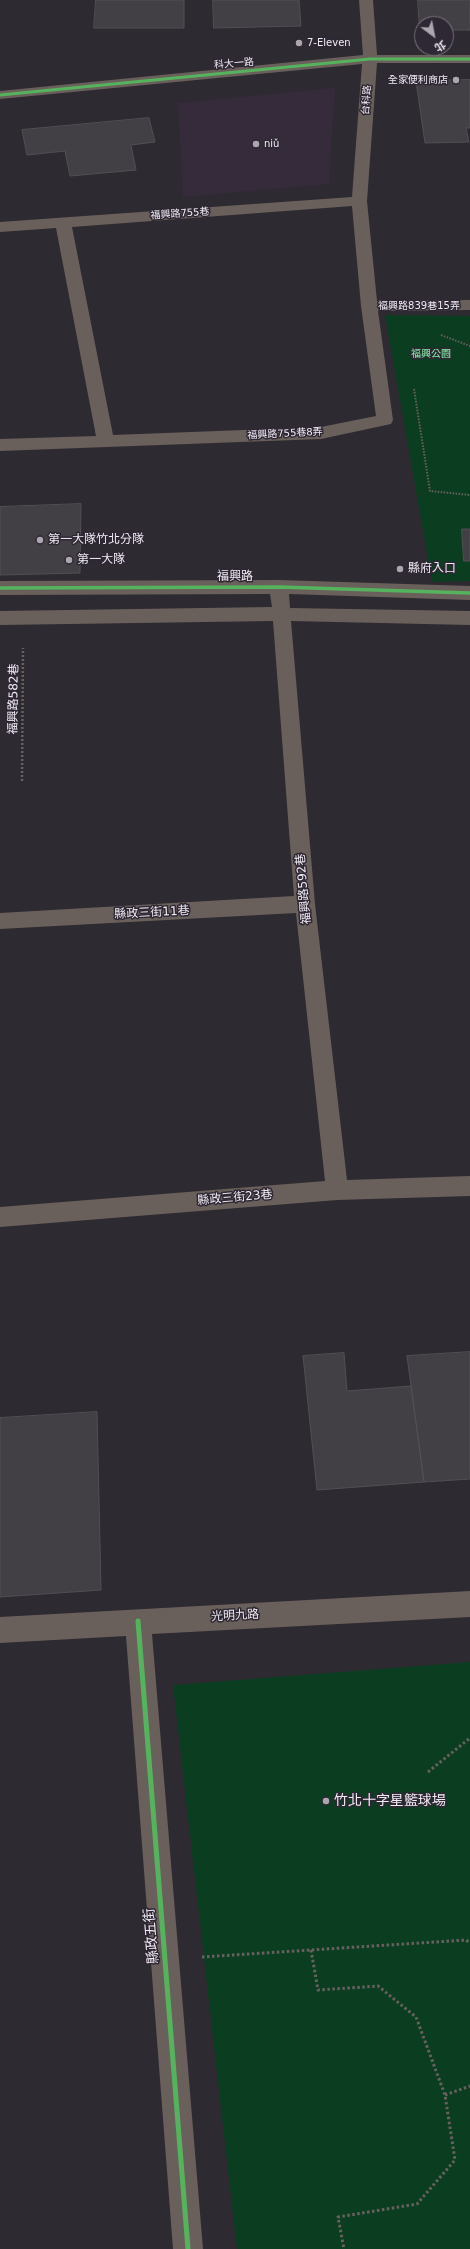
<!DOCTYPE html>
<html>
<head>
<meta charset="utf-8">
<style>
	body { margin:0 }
	#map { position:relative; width:470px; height:2249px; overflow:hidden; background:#2e2a31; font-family:"DejaVu Sans","Noto Sans TC",sans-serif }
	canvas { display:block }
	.north { position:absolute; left:414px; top:16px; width:40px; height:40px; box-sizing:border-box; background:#2e2734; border:1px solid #7c7580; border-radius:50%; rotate:148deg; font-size:11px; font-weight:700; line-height:16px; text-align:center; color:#f0ebf3 }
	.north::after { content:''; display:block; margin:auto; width:14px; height:18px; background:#aca7af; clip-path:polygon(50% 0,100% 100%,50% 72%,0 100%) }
</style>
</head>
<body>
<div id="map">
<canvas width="470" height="2249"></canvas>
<div class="north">北</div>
</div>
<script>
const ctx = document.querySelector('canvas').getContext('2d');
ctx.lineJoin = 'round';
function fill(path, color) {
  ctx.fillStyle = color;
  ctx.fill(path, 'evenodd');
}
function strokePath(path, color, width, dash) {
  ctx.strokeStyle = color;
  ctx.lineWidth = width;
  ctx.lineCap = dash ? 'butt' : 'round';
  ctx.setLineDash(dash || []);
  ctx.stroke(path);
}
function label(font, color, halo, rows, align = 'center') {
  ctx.font = font + ' "DejaVu Sans","Noto Sans TC",sans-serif';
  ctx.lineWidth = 3;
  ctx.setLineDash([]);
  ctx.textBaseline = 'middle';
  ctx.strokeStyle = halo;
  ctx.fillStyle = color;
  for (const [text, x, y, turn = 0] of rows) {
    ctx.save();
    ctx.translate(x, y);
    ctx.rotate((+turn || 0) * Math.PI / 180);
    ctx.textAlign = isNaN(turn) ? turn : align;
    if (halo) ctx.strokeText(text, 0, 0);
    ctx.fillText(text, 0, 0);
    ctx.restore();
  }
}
const built = new Path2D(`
	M335,88L329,184L183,197L178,103Z`);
const green = new Path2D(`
	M385,315L470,316V581L432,582Z
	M470,1662V2249H237L173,1685Z`);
const building = new Path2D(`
	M96,0H184V28H94Z
	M213,0H299L301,26L214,28Z
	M418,0H470V30H446V24H422V30H420Z
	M470,80V128H466L469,142L425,143L416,81Z
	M149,118L155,142L131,145L136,170L70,176L65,151L27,155L22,130Z
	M81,504L80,573L0,575V507Z
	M462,529H470V561H464Z
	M470,1352V1479L424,1482L407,1356Z
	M344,1353L347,1391L411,1386L424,1482L317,1490L303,1356Z
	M97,1412L101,1590L0,1597V1418Z`);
const pathFar2 = new Path2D(`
	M441,335L470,346
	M414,389L430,491L470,495`);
const pathFar1 = new Path2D(`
	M22,781L23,648`);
const path = new Path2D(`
	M428,1772L470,1738
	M311,1950L318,1990L378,1986L416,2017L445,2095L455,2160L417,2204L338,2217L344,2249
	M202,1957L466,1940L470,1943
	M445,2095L470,2086`);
const minor = new Path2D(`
	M359,0H373L377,55H470V63H377L367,201L377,301L470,300V310L378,311L393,420L391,424L321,439L0,451V439L96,436L56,228L0,232V222L352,197L362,64L0,99V91L363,55ZM352,206L361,306L376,416L321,427L113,435L72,227Z
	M279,580L470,586V600L289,594L290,608L470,611V625L291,621L315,904L347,1180L470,1176V1196L337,1200L0,1227V1207L325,1181L296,913L0,929V913L294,896L273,621L0,625V611L272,607L270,594L0,595V581Z
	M470,1591V1617L152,1634L203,2249H173L126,1636L0,1643V1617Z`);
const cyclewayFar2 = new Path2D(`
	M0,95L370,59H470`);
const cyclewayFar1 = new Path2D(`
	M0,588L279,587L470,593`);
const cycleway = new Path2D(`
	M138,1621L188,2249`);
const markers = [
	[299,43,4,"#aca7af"],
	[456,80,4,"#aca7af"],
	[256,144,4,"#aca7af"],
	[40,540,4,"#aca7af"],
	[69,560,4,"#aca7af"],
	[400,569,4,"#aca7af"],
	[326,1801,4,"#aca7af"]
];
const farPoinames = [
	["7-Eleven",307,43],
	["全家便利商店",448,80,"right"],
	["niǔ",264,144]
];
const farStreetnames = [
	["科大一路",234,64,-5],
	["台科路",367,100,-86],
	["福興路755巷",180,214,-4],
	["福興路839巷15弄",419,306],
	["福興路755巷8弄",285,434,-3]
];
const farParknames = [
	["福興公園",431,354]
];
const poiNames = [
	["第一大隊竹北分隊",48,540],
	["第一大隊",77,560],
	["縣府入口",408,569]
];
const streetNames = [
	["福興路",235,577],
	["福興路582巷",14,699,-89],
	["福興路592巷",304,889,-95],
	["縣政三街11巷",152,913,-3],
	["縣政三街23巷",235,1198,-5],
	["光明九路",235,1616,-3]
];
const nearPoinames = [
	["竹北十字星籃球場",334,1801]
];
const nearStreetnames = [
	["縣政五街",152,1936,-95]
];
fill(built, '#352b3b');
fill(green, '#0b3e21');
fill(building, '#434045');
strokePath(building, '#524f54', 1);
strokePath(pathFar2, '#686160', 2, [1.5, 1.5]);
strokePath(pathFar1, '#686160', 2.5, [2, 2]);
strokePath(path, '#686160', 3, [2.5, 2.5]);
fill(minor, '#6a605b');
strokePath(cyclewayFar2, '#56b35d', 3);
strokePath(cyclewayFar1, '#56b35d', 3.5);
strokePath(cycleway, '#56b35d', 5);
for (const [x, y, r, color] of markers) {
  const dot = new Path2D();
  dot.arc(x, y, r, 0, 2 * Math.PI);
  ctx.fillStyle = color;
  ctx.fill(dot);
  strokePath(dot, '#2e2734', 1.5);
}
label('10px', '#f0ebf3', '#2e2734', farPoinames, 'left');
label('10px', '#f0ebf3', '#2e2734', farStreetnames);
label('10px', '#83f3a6', '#2e2734', farParknames);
label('12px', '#f0ebf3', '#2e2734', poiNames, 'left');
label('12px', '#f0ebf3', '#2e2734', streetNames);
label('14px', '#f0ebf3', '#2e2734', nearPoinames, 'left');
label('14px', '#f0ebf3', '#2e2734', nearStreetnames);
</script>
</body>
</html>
